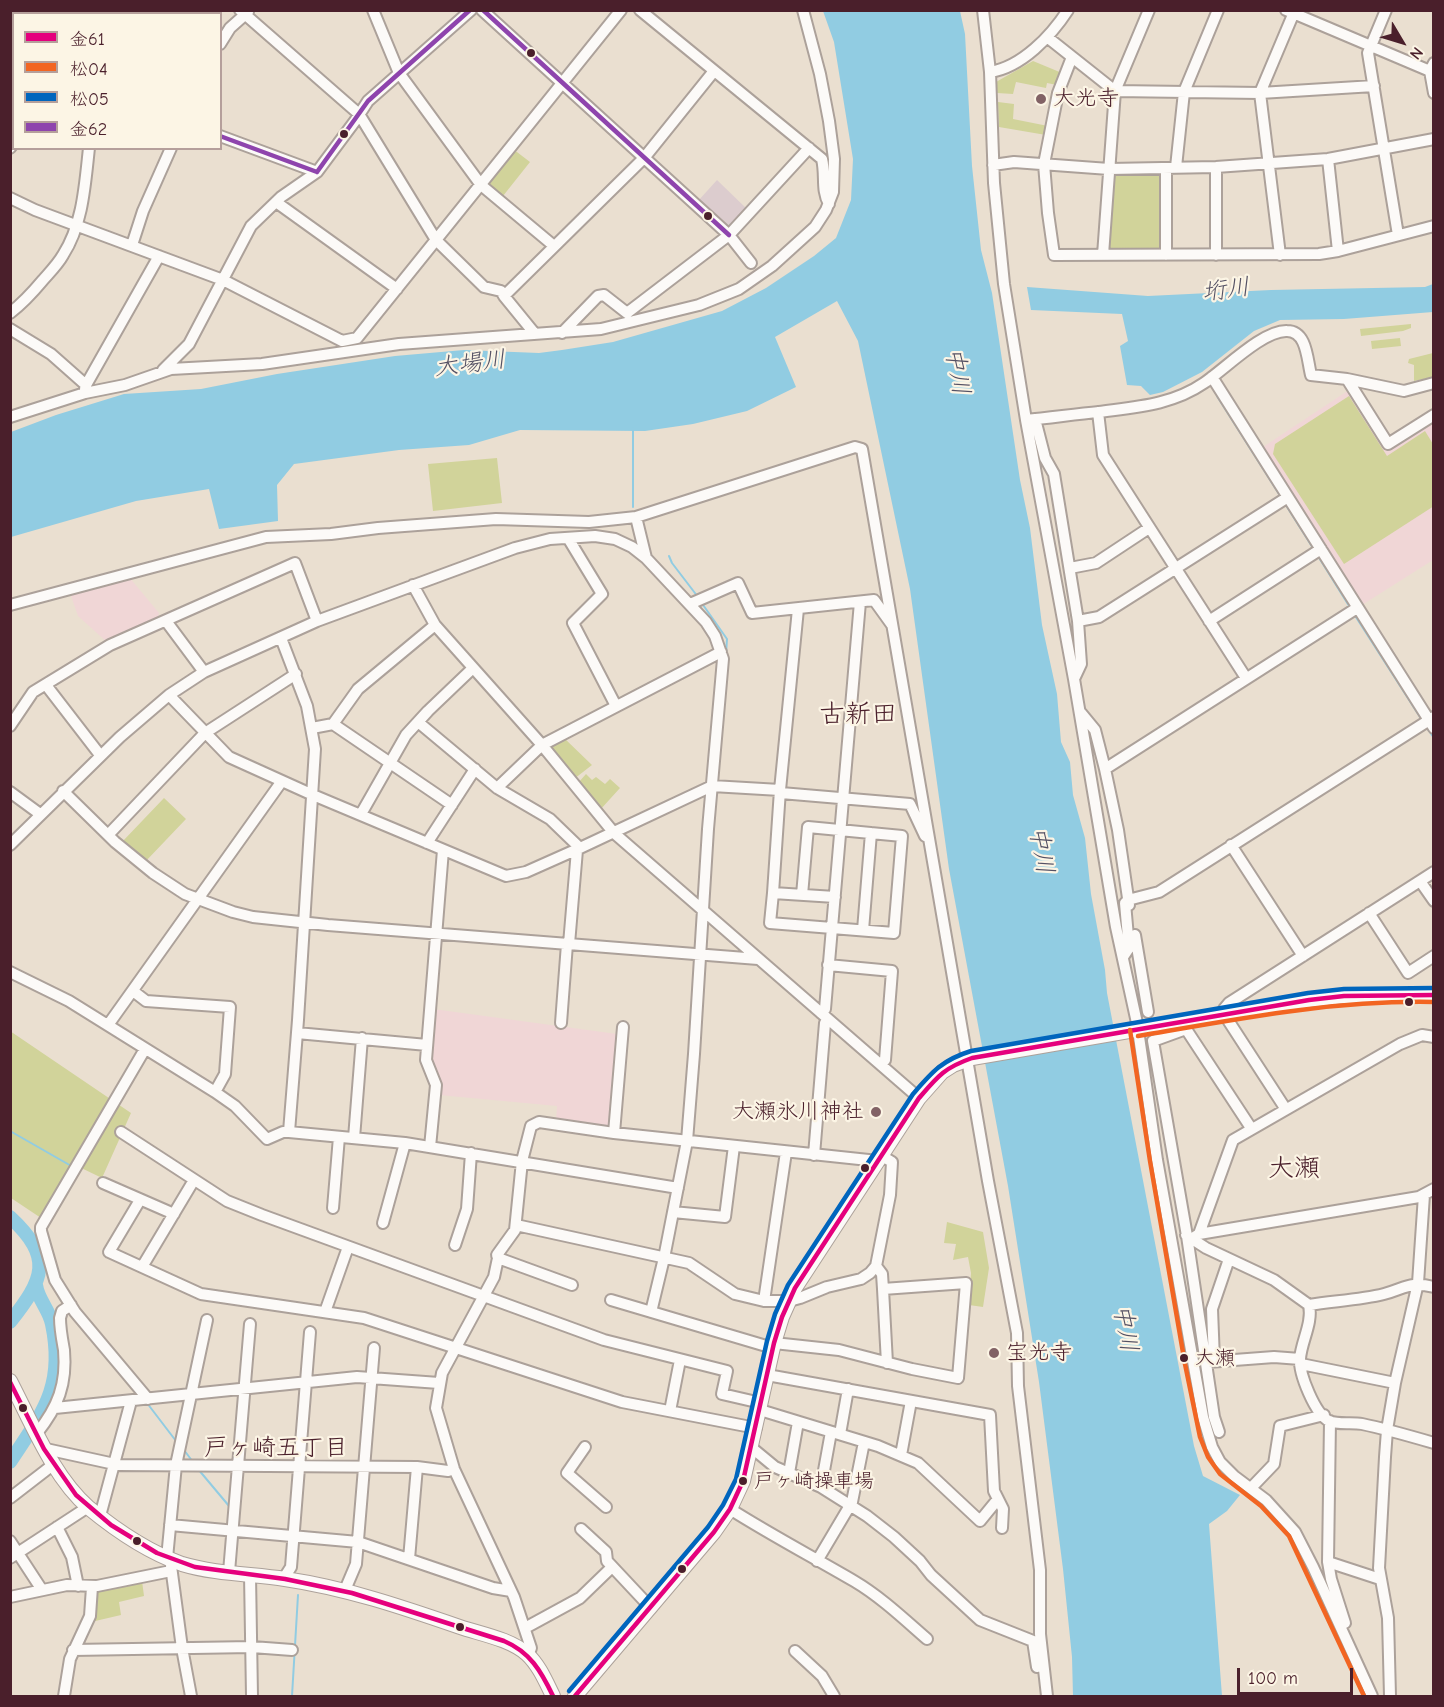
<!DOCTYPE html>
<html>
<head>
<meta charset="utf-8">
<style>
	body { margin:0 }
	#map { position:relative; width:1444px; height:1707px; overflow:hidden; background:#eadfd0; font-family:"Comic Neue","Klee One",sans-serif }
	canvas { display:block }
	.frame { position:absolute; inset:0; border:12px solid #4a1f2b; pointer-events:none }
	.legend { position:absolute; left:12px; top:12px; width:210px; height:138px; box-sizing:border-box; background:#fcf5e5; border:2px solid #b59f9b; margin:0; padding:8px 10px; list-style:none; font-size:18px; color:#4a1f2b }
	.legend li { display:flex; align-items:center; gap:12px; height:30px }
	.legend b { width:30px; border:2px solid #b59f9b }
	.north { position:absolute; left:1372px; top:12px; width:60px; height:60px; -webkit-text-stroke:4px #fcf5e5; paint-order:stroke; rotate:128deg; font-size:16px; font-weight:700; line-height:24px; text-align:center; color:#4a1f2b }
	.north::after { content:''; display:block; margin:auto; width:21px; height:27px; background:#4a1f2b; clip-path:polygon(50% 0,100% 100%,50% 72%,0 100%) }
	.scale { position:absolute; left:1237px; top:1668px; width:116px; height:27px; box-sizing:border-box; border:3px solid #4a1f2b; border-top:0; padding-left:8px; font-size:18px; line-height:21px; white-space:nowrap; color:#4a1f2b; -webkit-text-stroke:4px #fcf5e5; paint-order:stroke }
</style>
</head>
<body>
<div id="map">
<canvas width="1444" height="1707"></canvas>
<div class="frame"></div>
<ul class="legend">
<li><b style="height:8px;background:#e5007d"></b>金61</li>
<li><b style="height:8px;background:#f26522"></b>松04</li>
<li><b style="height:8px;background:#0065bd"></b>松05</li>
<li><b style="height:8px;background:#8e44ad"></b>金62</li>
</ul>
<div class="north">N</div>
<div class="scale">100 m</div>
</div>
<script>
const ctx = document.querySelector('canvas').getContext('2d');
ctx.lineJoin = 'round';
function fill(path, color) {
  ctx.fillStyle = color;
  ctx.fill(path, 'evenodd');
}
function strokePath(path, color, width, dash) {
  ctx.strokeStyle = color;
  ctx.lineWidth = width;
  ctx.lineCap = dash ? 'butt' : 'round';
  ctx.setLineDash(dash || []);
  ctx.stroke(path);
}
function label(font, color, halo, rows, align = 'center') {
  ctx.font = font + ' "Comic Neue","Klee One",sans-serif';
  ctx.lineWidth = 4.5;
  ctx.setLineDash([]);
  ctx.textBaseline = 'middle';
  ctx.strokeStyle = halo;
  ctx.fillStyle = color;
  for (const [text, x, y, turn = 0] of rows) {
    ctx.save();
    ctx.translate(x, y);
    ctx.rotate((+turn || 0) * Math.PI / 180);
    ctx.textAlign = isNaN(turn) ? turn : align;
    if (halo) ctx.strokeText(text, 0, 0);
    ctx.fillText(text, 0, 0);
    ctx.restore();
  }
}
const built = new Path2D(`
	M1349,390L1387,448L1433,419V560L1362,605L1263,447Z
	M129,577L159,613L157,621L108,643L78,616L70,593Z
	M433,1009L617,1034L611,1131L556,1122L557,1106L439,1095L428,1059Z`);
const industrial = new Path2D(`
	M717,180L748,210L730,230L698,201Z`);
const green = new Path2D(`
	M1033,61L1062,73L1057,85L1047,83L1046,88L1016,82L1013,94L997,93L996,82Z
	M998,102L1014,104L1013,119L1048,126L1046,135L999,127Z
	M513,149L530,162L503,196L486,182Z
	M1115,173H1158L1161,175L1162,250L1110,251L1107,248L1113,175Z
	M1411,324V328L1403,331L1361,336L1360,329Z
	M1400,338L1401,346L1372,349L1371,341Z
	M1433,353V377L1414,381V365L1408,363L1409,359Z
	M1349,396L1387,456L1425,431L1433,444L1434,506L1344,564L1273,454L1275,444Z
	M497,458L502,503L433,511L428,464Z
	M563,737L592,765L574,779L548,745Z
	M586,774L592,780L596,777L605,784L610,779L620,788L600,810L578,783Z
	M164,798L186,819L145,862L122,842Z
	M10,1031L131,1113L102,1178L73,1164L41,1218L11,1198Z
	M947,1222L983,1232L989,1268L983,1307L969,1305L971,1273L968,1257L953,1260L956,1244L944,1243Z
	M142,1581L144,1596L119,1602L121,1615L91,1622L94,1589Z`);
const water = new Path2D(`
	M823,11H960L965,34L972,166L981,250L992,293L1020,480L1030,528L1042,625L1057,694L1061,742L1070,762L1073,795L1085,838L1091,894L1105,970L1107,993L1194,1446L1203,1476L1240,1495L1227,1511L1209,1524L1222,1696H1073L1072,1657L1063,1569L1039,1382L1008,1186L949,869L910,589L858,341L837,301L775,337L796,387L747,411L693,424L645,431L520,430L469,445L399,450L294,464L277,485L278,521L219,529L209,489L136,501L11,537V432L56,415L124,394L201,389L277,374L395,356L464,350L539,353L562,350L613,342L722,311L766,288L814,256L836,238L851,200L853,159L834,42Z
	M1433,284V312L1344,319L1280,320L1254,331L1202,372L1163,392L1150,395L1141,386L1127,385L1120,346L1128,341L1122,314L1031,310L1027,287L1148,296L1271,290L1425,287Z`);
const stream = new Path2D(`
	M1217,396L1281,497
	M1284,502L1313,548
	M633,507V428
	M669,556L672,563L698,597
	M1318,556L1351,609
	M701,602L727,639L726,654
	M1354,614L1422,720
	M1425,725L1434,738
	M10,1131L73,1167
	M147,1403L176,1441
	M184,1450L193,1462
	M198,1469L229,1506
	M292,1696L298,1595`);
const river = new Path2D(`
	M10,1217C54,1258 44,1279 10,1322
	M10,1462C43,1412 65,1386 52,1324C49,1309 38,1300 36,1285`);
const minor = new Path2D(`
	M240,10L359,114L436,240L484,287L501,291L504,296
	M373,10L399,73L481,185L554,246
	M482,10L729,235L751,263
	M640,10L822,159C826,175 821,190 829,204
	M983,10L990,72L994,183L1004,284L1026,420L1074,679L1116,927L1137,1023L1157,1160L1203,1417L1212,1447L1220,1462L1234,1476L1266,1500L1295,1532L1313,1567L1372,1696
	M1286,10L1430,71
	M1386,10L1368,53L1398,235
	M92,14L93,10
	M157,14L158,10
	M10,25L14,26
	M1047,37L1115,91L1260,93L1374,86
	M220,44L230,28L248,12
	M1072,57L1058,93L1044,164L1048,213L1054,255L1319,254L1338,251L1434,226
	M1434,63L1430,71L1434,93
	M990,72C1022,67 1051,36 1068,10
	M220,136L317,172
	M10,148L14,143
	M1328,159L1338,251
	M993,165L1014,162L1109,169L1216,167L1328,159L1434,139
	M1176,167L1184,92L1218,10
	M1216,167V255
	M1166,168V255
	M10,198L35,210L223,280L342,341L357,338L621,10
	M276,202L397,289
	M132,245L143,211L171,148
	M1103,255L1115,91L1149,10
	M1280,255L1260,93L1295,10
	M10,313C23,303 33,292 43,280C50,272 58,264 63,255C83,224 85,184 89,148
	M10,329L51,354L86,385L85,389
	M562,333L598,296L604,295L627,313L729,235L809,148
	M535,334L504,296L644,158L714,71
	M163,370L189,344L251,226L281,197L317,172L355,121L368,101L471,10
	M1212,377L1434,728
	M1347,379L1388,444L1434,415
	M86,385L159,256
	M1098,412L1103,455L1246,678
	M10,417L85,393L125,385L171,369L262,364L399,344L601,329L699,305L739,289L772,266L815,227L826,210L833,192L834,159L829,121L820,74L803,10
	M1035,419L1045,458L1054,474L1078,621L1081,664L1074,679
	M1026,420C1050,418 1075,414 1099,412C1136,407 1172,405 1204,383C1225,369 1263,330 1287,331C1307,331 1307,359 1311,375L1347,379L1404,391L1434,383
	M636,517L646,558
	M568,538L602,594L573,623L616,706
	M1070,568L1096,563L1149,528
	M413,585L435,625L542,745L614,833L919,1098
	M690,604L738,583L752,613L874,600L892,625
	M10,605L266,537L331,534L378,528L496,519L589,522L636,517L855,447L862,449L988,1181L1017,1333L1018,1386L1040,1570V1634L1047,1696
	M798,609L780,790L773,893L835,897
	M166,621L204,672
	M1078,621L1099,617L1288,497
	M1209,621L1321,549
	M281,638L307,706L315,749L298,1020L289,1132
	M46,685L100,755
	M169,695L229,757L313,795L506,876L526,872L580,848L712,786L780,790
	M1081,713L1095,730L1105,769L1118,830L1129,905
	M418,722L497,788L550,819L580,848
	M333,724L452,805
	M10,726L33,692L110,645L295,563L317,621
	M312,728L333,724L358,689L435,625
	M1105,769L1357,608
	M497,788L542,745L721,652
	M63,791L115,842L153,873L185,894L233,912L253,917L328,925L758,959
	M10,792L40,814
	M781,793L910,804L925,836
	M361,814L406,735L428,711L473,668
	M108,835L205,733L296,674
	M427,843L475,769
	M10,845L120,737L169,695L204,672L317,621L515,548L550,539L595,536L615,539L632,547L646,558L706,622L715,636L723,659L708,829L694,1054L687,1141L664,1258L651,1312
	M1231,845L1303,956
	M1420,881L1434,901
	M773,893L770,923L894,933L902,836L808,827L802,895
	M1369,913L1408,973L1434,956
	M863,930L871,833
	M1135,935L1148,1012
	M569,944L577,850
	M1123,957L1129,948L1125,903L1128,900L1159,892L1434,717
	M828,965L892,971L885,1060L881,1065
	M10,972L69,1001L215,1092L235,1106L267,1139L283,1132H289L405,1143L678,1188
	M133,991L146,1001L230,1007L225,1074L215,1092
	M821,1013L825,1009L860,602
	M561,1023L567,944
	M108,1025L282,781
	M1184,1026L1251,1128
	M1186,1029L1153,1041L1187,1236L1214,1417L1219,1432
	M297,1033L427,1045
	M145,1049L41,1227V1231L55,1280L75,1312L148,1399
	M1285,1108L1224,1014V1009L1229,1003L1434,872
	M121,1132L227,1201L262,1215L604,1340L727,1371L722,1394L761,1403
	M614,1133L623,1027
	M354,1138L362,1038
	M430,1147L436,1085L426,1060L443,850
	M814,1155L825,1023L828,1020
	M103,1183L174,1214
	M140,1200L109,1252L201,1294L364,1318L622,1402L756,1428
	M333,1208L339,1137
	M673,1212L725,1217L734,1146
	M383,1223L405,1143
	M516,1225L689,1263L735,1294L764,1301H789L800,1298L827,1287L861,1279L870,1273L876,1266L890,1195L892,1162L882,1156
	M1199,1234L1419,1197L1434,1189
	M1186,1235L1206,1248L1274,1280L1309,1305C1333,1301 1360,1300 1384,1294C1406,1288 1409,1281 1434,1287
	M1191,1239L1199,1234L1233,1140L1400,1044L1422,1035L1434,1037
	M455,1245L467,1209L471,1153
	M498,1258L572,1285
	M876,1266L882,1274L883,1289L887,1363
	M142,1267L194,1180
	M611,1300L773,1348
	M764,1301L786,1152
	M1309,1305C1313,1323 1301,1342 1300,1359C1299,1374 1315,1414 1329,1421C1338,1425 1352,1422 1362,1424C1386,1429 1410,1436 1434,1443
	M325,1312L348,1247
	M774,1343L839,1350L912,1369L958,1378L966,1283L883,1289
	M1214,1360L1212,1309L1229,1259
	M1208,1362L1274,1357L1300,1359
	M1301,1364L1395,1383
	M55,1408L357,1377L439,1383
	M760,1410L878,1446L918,1463L980,1521L998,1499L994,1491L990,1415L767,1375
	M670,1411L680,1360
	M1330,1421L1328,1562L1331,1579L1345,1623
	M37,1433C58,1407 67,1384 64,1350C62,1339 60,1329 60,1318L62,1311L71,1305
	M840,1434L848,1389
	M585,1447L567,1473L606,1507
	M752,1448L775,1467L821,1487L867,1516L894,1537L920,1561L931,1575L980,1620L1033,1641L1037,1667
	M46,1449L119,1465L417,1467L448,1471L454,1469
	M901,1455L911,1401
	M789,1473L798,1422
	M821,1487L831,1432
	M1251,1488L1274,1464L1280,1426L1324,1415
	M10,1498L54,1464
	M998,1499L1003,1509L1002,1528
	M730,1509C771,1535 813,1557 854,1581C881,1597 904,1619 927,1639
	M100,1516L131,1401
	M170,1525L358,1542L493,1588L511,1591
	M57,1527L72,1557L78,1586
	M581,1529L606,1552L607,1561L651,1608
	M10,1541L42,1590
	M10,1558L88,1507
	M167,1558L176,1465L207,1320
	M409,1559L417,1467
	M817,1561L852,1502L864,1442
	M1328,1562L1380,1579
	M171,1566L182,1648L191,1696
	M229,1572L250,1324
	M250,1575L252,1696
	M284,1578L291,1567L310,1332
	M345,1590L356,1564L374,1348
	M10,1597L67,1585L97,1586L171,1571
	M525,1628L580,1598L612,1567
	M73,1650L252,1647L292,1650
	M795,1651L822,1676L834,1696
	M528,1655L531,1648L514,1597L454,1469L436,1408L442,1373L494,1277L498,1258L497,1255L515,1230L522,1161L531,1126L539,1122L614,1133L878,1161
	M64,1696L70,1659L90,1616L92,1587
	M1390,1696L1388,1618L1379,1568L1385,1457L1387,1430L1395,1383L1418,1283L1424,1195`);
const major = new Path2D(`
	M10,1381C32,1423 53,1477 89,1508C117,1531 148,1552 182,1564C215,1574 252,1574 285,1579C346,1588 402,1607 460,1627C481,1634 510,1639 527,1654C539,1665 546,1682 553,1696
	M575,1696L714,1532L730,1509L743,1481L774,1343L782,1317L795,1288L919,1098L942,1072L953,1065L972,1058L1309,1000L1344,996L1434,995`);
const bus1 = new Path2D(`
	M10,1382L44,1449L76,1495L111,1525L157,1553L195,1567L285,1579L352,1593L504,1641C530,1652 541,1671 553,1696
	M575,1696L714,1532L730,1509L743,1481L774,1343L782,1317L795,1288L919,1098C938,1076 944,1068 972,1058L1309,1000L1344,996L1434,995`);
const bus2 = new Path2D(`
	M1130,1030L1150,1161L1185,1364L1200,1437L1208,1457L1220,1474L1261,1506L1289,1536L1364,1696
	M1138,1036C1237,1019 1333,1000 1434,1002`);
const bus3 = new Path2D(`
	M569,1691L708,1527L723,1505L736,1479L767,1341L775,1314L788,1285L913,1094C932,1072 942,1060 971,1051L1308,993L1344,989L1434,988`);
const bus4 = new Path2D(`
	M483,10L729,235
	M220,136L317,172
	M317,172L368,101L470,10`);
const markers = [
	[531,53,5,"#4a1f2b"],
	[1041,99,6,"#826265"],
	[344,134,5,"#4a1f2b"],
	[708,216,5,"#4a1f2b"],
	[1409,1002,5,"#4a1f2b"],
	[876,1112,6,"#826265"],
	[865,1168,5,"#4a1f2b"],
	[994,1353,6,"#826265"],
	[1184,1358,5,"#4a1f2b"],
	[23,1408,5,"#4a1f2b"],
	[743,1481,5,"#4a1f2b"],
	[137,1541,5,"#4a1f2b"],
	[682,1569,5,"#4a1f2b"],
	[460,1627,5,"#4a1f2b"]
];
const busNames = [
	["大瀬",1195,1358],
	["戸ヶ崎操車場",754,1481]
];
const poiNames = [
	["大光寺",1053,99],
	["大瀬氷川神社",864,1112,"right"],
	["宝光寺",1006,1353]
];
const waterNames = [
	["垳川",1226,290,-7],
	["大場川",470,364,-7],
	["中川",957,371,80],
	["中川",1041,850,80],
	["中川",1125,1328,80]
];
const neighbourhoodNames = [
	["戸ヶ崎五丁目",276,1448]
];
const quarterNames = [
	["古新田",858,715],
	["大瀬",1294,1169]
];
fill(built, '#f0d6d6');
fill(industrial, '#dcccce');
fill(green, '#d1d39a');
fill(water, '#91cce2');
strokePath(stream, '#91cce2', 2);
strokePath(river, '#91cce2', 14);
strokePath(minor, '#aca19a', 14);
strokePath(major, '#aca19a', 16);
strokePath(minor, '#fcfaf8', 10);
strokePath(major, '#fcfaf8', 14);
strokePath(bus1, '#e5007d', 4.5);
strokePath(bus2, '#f26522', 4.5);
strokePath(bus3, '#0065bd', 4.5);
strokePath(bus4, '#8e44ad', 4.5);
for (const [x, y, r, color] of markers) {
  const dot = new Path2D();
  dot.arc(x, y, r, 0, 2 * Math.PI);
  ctx.fillStyle = color;
  ctx.fill(dot);
  strokePath(dot, '#fcf5e5', 2);
}
label('20px', '#4a1f2b', '#fcf5e5', busNames, 'left');
label('22px', '#4a1f2b', '#fcf5e5', poiNames, 'left');
label('italic 24px', '#545164', '#fcf5e5', waterNames);
label('24px', '#4a1f2b', '#fcf5e5', neighbourhoodNames);
label('26px', '#4a1f2b', '#fcf5e5', quarterNames);
</script>
</body>
</html>
